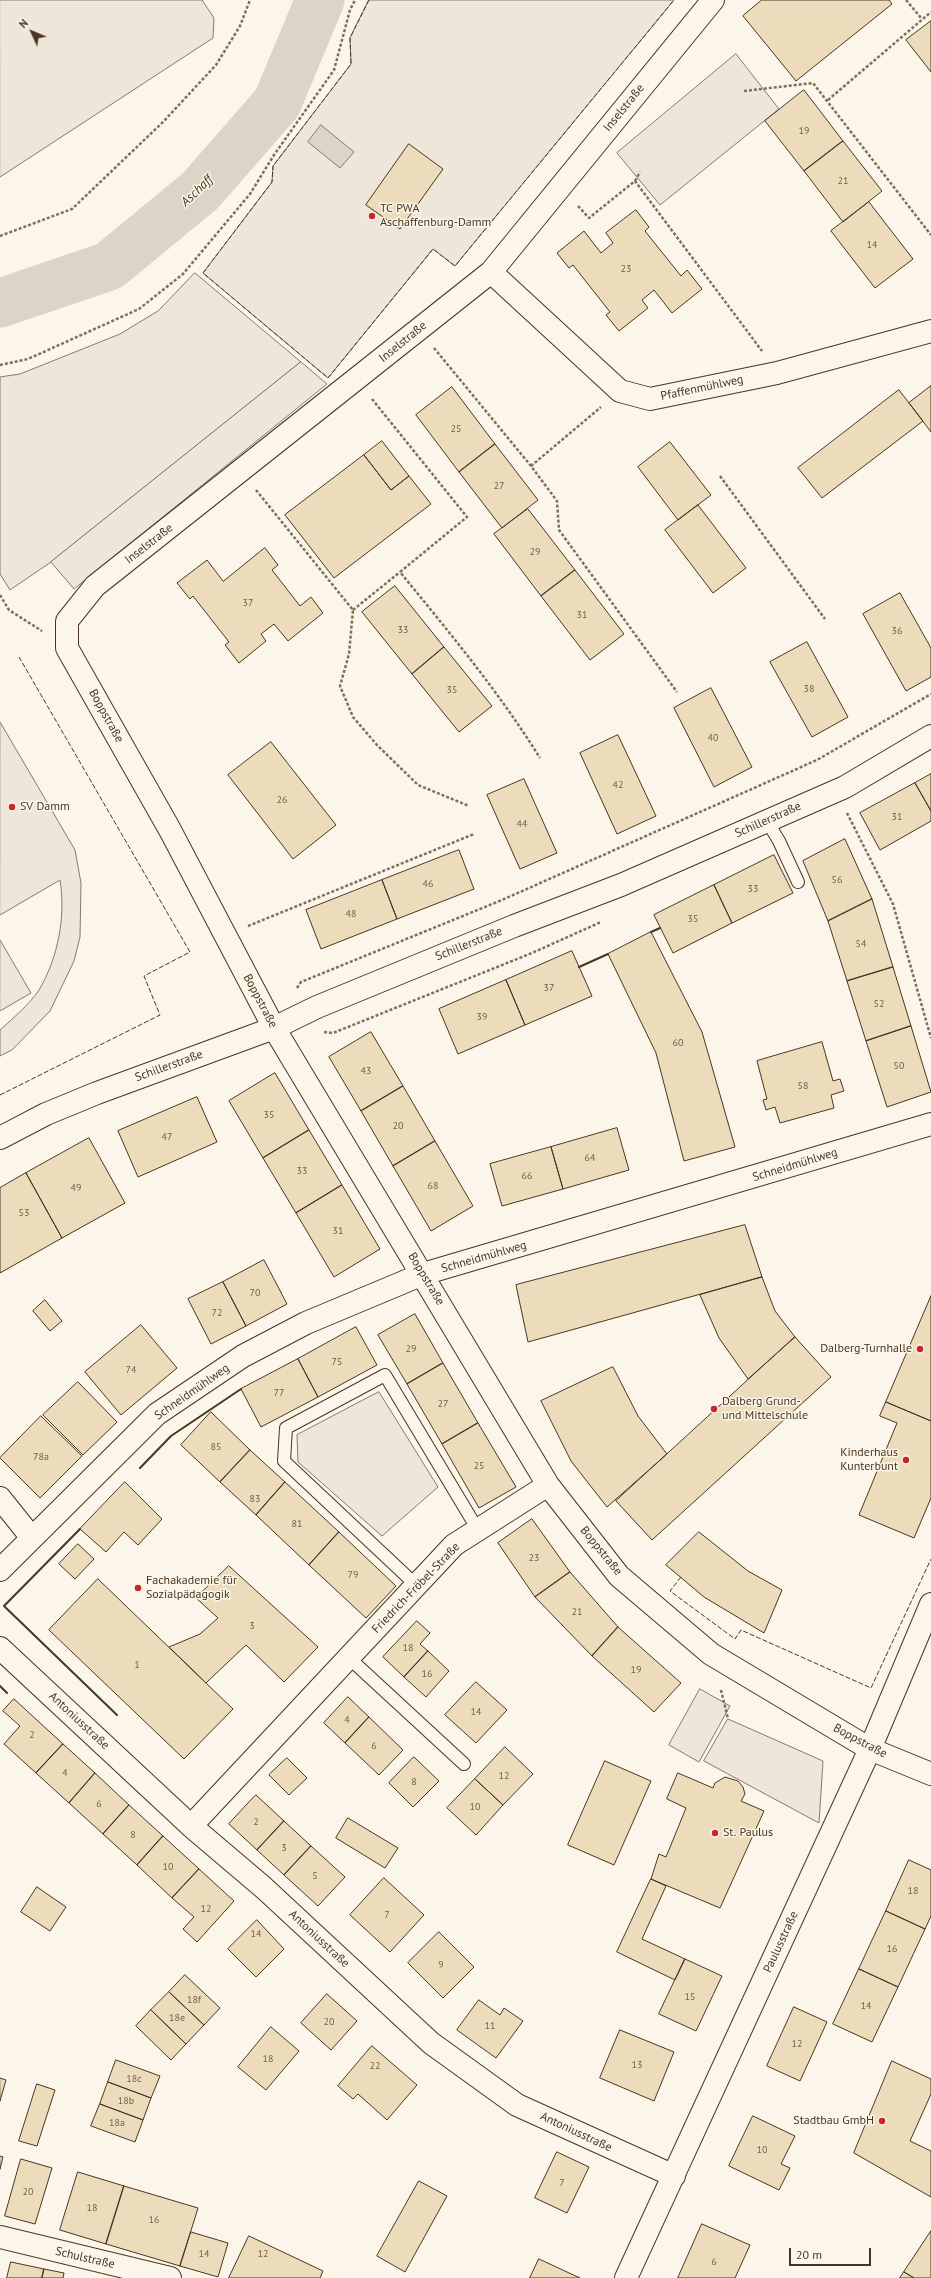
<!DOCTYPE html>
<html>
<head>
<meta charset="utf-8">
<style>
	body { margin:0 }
	#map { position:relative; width:931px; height:2278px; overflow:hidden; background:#fbf6e9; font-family:"PT Sans",sans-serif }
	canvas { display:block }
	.north { position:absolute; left:12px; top:12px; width:40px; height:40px; -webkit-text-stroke:3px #fbf6e9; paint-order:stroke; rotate:314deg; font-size:11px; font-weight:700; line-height:16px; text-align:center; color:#4a3520 }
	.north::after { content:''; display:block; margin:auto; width:14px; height:18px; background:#4a3520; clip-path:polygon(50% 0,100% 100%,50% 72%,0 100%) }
	.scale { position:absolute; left:789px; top:2248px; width:82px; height:18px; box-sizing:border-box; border:2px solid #4a3520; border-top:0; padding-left:5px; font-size:12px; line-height:14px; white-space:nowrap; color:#4a3520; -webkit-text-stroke:3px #fbf6e9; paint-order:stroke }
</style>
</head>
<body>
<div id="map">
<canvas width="931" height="2278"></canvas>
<div class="north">N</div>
<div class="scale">20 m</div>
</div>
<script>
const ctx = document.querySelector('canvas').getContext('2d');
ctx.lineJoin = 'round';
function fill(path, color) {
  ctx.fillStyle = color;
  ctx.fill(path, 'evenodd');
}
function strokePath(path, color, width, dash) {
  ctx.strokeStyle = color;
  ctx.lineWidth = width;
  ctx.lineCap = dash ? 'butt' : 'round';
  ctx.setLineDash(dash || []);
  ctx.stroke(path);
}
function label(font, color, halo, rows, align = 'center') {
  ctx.font = font + ' "PT Sans",sans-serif';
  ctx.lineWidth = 3;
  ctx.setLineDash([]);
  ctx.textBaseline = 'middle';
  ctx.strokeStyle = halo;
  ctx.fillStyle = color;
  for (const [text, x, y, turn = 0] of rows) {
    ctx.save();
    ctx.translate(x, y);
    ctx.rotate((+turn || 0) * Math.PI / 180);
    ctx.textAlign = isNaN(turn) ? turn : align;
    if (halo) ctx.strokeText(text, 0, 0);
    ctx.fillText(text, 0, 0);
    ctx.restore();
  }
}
const green = new Path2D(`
	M0,0H202L214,18L213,38L0,177Z
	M369,0H674L455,266L433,249L328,378L203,273L272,182L273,166L351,64L350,38Z
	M195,273L301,362L51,562L10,590L0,574V377L20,374L120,334L158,311Z
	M0,722L75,850L81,883L80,937L74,961L50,1011L12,1050L0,1056V1030C13,1018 29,1005 39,990C58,958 66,916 60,880L0,915Z
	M0,940L31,993L0,1011Z
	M379,1392L438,1487L382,1536L298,1462L297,1435Z
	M728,1719L823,1761L819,1823L704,1761Z`);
const parking = new Path2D(`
	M736,54L779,109L660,205L617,153Z
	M301,362L327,384L74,589L51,562Z
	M700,1689L730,1706L699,1762L669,1745Z`);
const water = new Path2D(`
	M321,125L354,152L340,168L308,142Z`);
const river = new Path2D(`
	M0,303L109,266L200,191L277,103L320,0`);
const building = new Path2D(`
	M762,0H889L892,4L796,81L743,16Z
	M931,21V72L906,40Z
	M804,90L843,141L804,171L765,121Z
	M843,141L882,191L843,222L804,171Z
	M409,144L443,169L400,229L366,205Z
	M869,202L913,259L875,288L831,231Z
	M636,210L649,227L645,231L681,276L687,270L702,289L672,313L654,290L642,300L648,308L619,331L606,315L610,312L573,265L569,268L557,253L584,231L601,253L613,243L606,233Z
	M931,386V432L909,403Z
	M452,387L495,444L459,472L416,415Z
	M899,390L923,421L822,498L798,468Z
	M382,441L409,476L391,490L364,455Z
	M670,442L711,495L678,520L638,467Z
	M495,444L538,500L502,528L459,472Z
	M364,455L391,490L409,476L431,504L334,578L285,515Z
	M698,505L746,568L713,593L665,530Z
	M528,509L575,570L541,596L494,534Z
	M265,548L278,565L272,570L300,606L311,597L323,613L288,641L274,624L261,634L266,641L239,663L225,645L229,642L193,596L190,599L177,583L207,560L223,581Z
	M575,570L624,634L590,660L541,596Z
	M395,586L444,647L412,674L362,612Z
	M900,593L931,648V677L906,691L863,614Z
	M807,642L848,717L812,737L770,662Z
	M444,647L492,706L459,732L412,674Z
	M711,688L752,767L714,787L674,708Z
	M618,735L656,816L617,834L580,753Z
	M271,742L336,825L293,859L228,775Z
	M931,774V811L915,783Z
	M524,779L557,853L520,869L487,795Z
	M915,783L931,811V821L880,850L860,813Z
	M845,839L872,899L828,921L803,861Z
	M459,850L474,889L397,919L382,880Z
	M774,855L793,893L732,923L714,885Z
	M382,880L397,919L321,949L306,910Z
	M714,885L732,923L673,953L654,915Z
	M872,899L893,967L847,981L828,921Z
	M651,932L702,1032L735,1147L684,1161L656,1053L608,954Z
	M572,951L592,996L525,1025L506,980Z
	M893,967L911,1026L866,1041L847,981Z
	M506,980L525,1025L458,1054L439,1009Z
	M911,1026L931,1092L887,1107L866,1041Z
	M371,1032L403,1086L361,1111L329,1057Z
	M822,1042L833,1081L840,1079L844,1091L831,1095L834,1108L780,1123L775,1107L766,1110L763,1100L767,1099L757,1061Z
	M275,1073L309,1130L263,1158L229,1101Z
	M403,1086L435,1141L393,1166L361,1111Z
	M197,1097L217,1142L138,1177L118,1131Z
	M617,1128L629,1170L563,1189L551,1147Z
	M309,1130L342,1185L296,1213L263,1158Z
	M89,1138L125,1203L62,1238L26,1173Z
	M435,1141L473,1206L431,1231L393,1166Z
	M551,1147L563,1189L502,1206L490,1164Z
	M26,1173L62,1238L0,1273V1188Z
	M342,1185L380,1249L334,1277L296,1213Z
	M745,1225L762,1277L528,1342L516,1285Z
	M264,1260L287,1304L246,1326L223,1282Z
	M762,1277L775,1311L795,1337L748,1379L719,1338L700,1295Z
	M223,1282L246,1326L211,1344L188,1299Z
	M931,1296V1421L886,1402Z
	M45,1300L62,1321L50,1331L33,1311Z
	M415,1314L443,1363L407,1384L378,1335Z
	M141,1325L177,1368L121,1415L85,1372Z
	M356,1327L377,1365L318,1397L298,1359Z
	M795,1337L831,1377L652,1540L616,1501Z
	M298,1359L318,1397L261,1427L241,1389Z
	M443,1363L478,1423L442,1444L407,1384Z
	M613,1367L638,1416L667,1454L607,1507L571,1461L541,1401Z
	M78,1382L117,1422L83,1455L43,1415Z
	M886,1402L931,1421V1498L914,1538L859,1515L897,1423L880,1416Z
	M211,1412L250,1450L220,1482L181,1445Z
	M41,1416L82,1456L40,1498L0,1458Z
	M478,1423L516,1487L479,1508L442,1444Z
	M250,1450L285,1482L256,1515L220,1482Z
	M125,1482L162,1519L138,1545L124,1532L106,1552L80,1529Z
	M285,1482L339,1532L309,1565L256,1515Z
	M532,1519L570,1572L535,1597L498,1543Z
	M339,1532L396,1586L366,1618L309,1565Z
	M699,1532L748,1571L782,1590L764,1633L704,1597L666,1565Z
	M78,1544L94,1559L75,1579L59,1564Z
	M229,1566L318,1647L284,1682L246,1645L206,1683L169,1647L200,1634L218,1618L196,1598Z
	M570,1572L618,1627L592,1656L535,1597Z
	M98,1579L233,1709L184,1759L49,1630Z
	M417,1621L430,1633L420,1644L428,1651L404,1677L383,1657Z
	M618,1627L681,1683L654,1712L592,1656Z
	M428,1651L449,1671L426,1697L404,1677Z
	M476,1682L507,1710L476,1743L445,1715Z
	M348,1697L369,1717L345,1743L324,1723Z
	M14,1699L63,1744L36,1773L4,1744L20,1726L3,1711Z
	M369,1717L403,1750L379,1775L345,1743Z
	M63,1744L95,1773L69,1803L36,1773Z
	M505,1747L533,1774L503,1805L475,1779Z
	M414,1757L439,1781L413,1807L389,1783Z
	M287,1758L307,1778L289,1795L269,1775Z
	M605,1761L651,1781L614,1865L568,1845Z
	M95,1773L129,1805L103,1834L69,1803Z
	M678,1773L713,1788L715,1783L725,1777L738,1781L743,1787L745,1794L741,1801L764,1811L720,1908L651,1879L659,1854L666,1857L686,1808L667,1799Z
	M475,1779L503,1805L476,1835L447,1808Z
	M256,1795L284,1821L257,1850L229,1824Z
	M129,1805L163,1836L137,1865L103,1834Z
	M348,1818L398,1848L385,1868L336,1838Z
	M284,1821L311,1846L284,1875L257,1850Z
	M163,1836L199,1869L172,1898L137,1865Z
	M311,1846L345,1877L318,1906L284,1875Z
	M909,1860L931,1870V1916L925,1929L886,1911Z
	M199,1869L234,1901L197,1942L183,1929L194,1917L172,1898Z
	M384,1878L424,1915L390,1952L350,1915Z
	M651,1879L666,1886L642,1939L685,1959L675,1980L617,1952Z
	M37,1887L66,1907L50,1931L21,1912Z
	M886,1911L925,1929L898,1987L859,1969Z
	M257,1920L284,1949L256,1977L228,1949Z
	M439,1932L474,1967L443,1998L408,1963Z
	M685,1959L722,1976L696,2031L659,2014Z
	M859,1969L898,1987L872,2042L833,2024Z
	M185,1975L220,2008L204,2025L169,1992Z
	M169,1992L204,2025L186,2044L151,2010Z
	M327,1994L357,2021L331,2050L301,2023Z
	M479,2000L500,2015L504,2008L523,2021L496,2058L457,2030Z
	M794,2007L827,2022L800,2081L767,2066Z
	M151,2010L186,2044L171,2060L136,2026Z
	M271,2027L299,2051L266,2090L238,2067Z
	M620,2030L674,2052L654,2101L600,2078Z
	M372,2046L417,2085L387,2120L358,2094L353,2099L338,2086Z
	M116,2060L160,2076L151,2098L108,2082Z
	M892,2061L931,2079V2094L910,2141L931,2151V2197L854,2153Z
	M0,2078L6,2080L0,2101Z
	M108,2082L151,2098L143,2120L100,2104Z
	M37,2084L55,2090L37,2146L19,2141Z
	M100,2104L143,2120L135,2142L91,2126Z
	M753,2116L795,2136L781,2164L790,2168L779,2190L729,2166Z
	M557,2152L589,2167L567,2213L535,2198Z
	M0,2156L3,2157L0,2169Z
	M21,2159L52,2168L35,2224L5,2216Z
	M78,2172L124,2186L106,2244L60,2230Z
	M419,2181L447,2196L405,2272L377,2256Z
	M124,2186L198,2208L180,2266L106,2244Z
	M702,2224L750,2245L735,2278H678Z
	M931,2231V2278H914L904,2272Z
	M191,2232L228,2243L218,2277L180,2266Z
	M249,2236L323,2271L320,2278H229Z
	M539,2259L580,2278H530Z
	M11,2262L44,2269L42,2278H7Z
	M44,2269L64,2273L63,2278H42Z
	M904,2272L914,2278H900Z`);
const path = new Path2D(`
	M906,0L922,19
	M744,91L813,83L931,235
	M828,100L931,12
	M635,181L640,172
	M578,206L589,218L635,181L762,351
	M0,236L72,209L163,122L216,65L240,26L250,0
	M434,348L531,466L557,501L559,530L677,692
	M0,365L28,359L139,309L183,274L250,194L274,155L334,70L350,10L355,0
	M372,399L467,517L400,572C449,632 499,692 540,758
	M531,466L601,407
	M720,476L825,619
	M256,490L353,610L349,654L340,686L353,717L377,745L418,785L469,806
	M0,595L9,610L42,631
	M353,610L400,572
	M847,813L893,904L931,1038
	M248,926L474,834
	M297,988L301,982L502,900L817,760L931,694
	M324,1032L333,1033L532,953L601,922
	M721,1690L728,1719`);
const service = new Path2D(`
	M767,821L779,841L798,882
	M416,1585L284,1461L286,1428L385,1375L478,1530
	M348,1657L464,1764`);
const minor = new Path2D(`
	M713,0L491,272L95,586L67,621V648L170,830L274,1028L548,1485L619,1576L711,1654L870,1749L931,1774
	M491,272L620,391L650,399L777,373L931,331
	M0,1498L32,1538
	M0,1570L157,1414L243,1356L306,1323L423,1274L931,1124
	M0,1648L191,1826L264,1888L431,2043L517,2105L674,2176
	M191,1826L454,1545L548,1485
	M0,2237L170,2278
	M626,2278L870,1749L931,1604`);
const secondary = new Path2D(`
	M0,1138L46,1114L97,1093L274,1028L317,1007L514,926L621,885L845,787L931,736`);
const fence = new Path2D(`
	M369,0L350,38L351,64L273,166L272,182L203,273L328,378L433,249L455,266L674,0
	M0,1095L160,1015L144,976L190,952L19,657
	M681,1577L670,1591L735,1639L741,1630L871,1688L931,1559`);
const wall = new Path2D(`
	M651,932L660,928
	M579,967L608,954
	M140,1468L171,1436L241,1389
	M80,1529L4,1606L117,1715
	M0,1686L7,1693`);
const markers = [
	[372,216,4,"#c62828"],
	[12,807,4,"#c62828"],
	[920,1349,4,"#c62828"],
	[714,1409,4,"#c62828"],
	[906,1460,4,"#c62828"],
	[138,1588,4,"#c62828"],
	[715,1833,4,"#c62828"],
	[882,2121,4,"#c62828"]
];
const numberNames = [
	["19",804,131],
	["21",843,181],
	["14",872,245],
	["23",626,269],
	["25",456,429],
	["27",499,486],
	["29",535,552],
	["37",248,603],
	["31",582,615],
	["33",403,630],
	["36",897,631],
	["38",809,689],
	["35",452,690],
	["40",713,738],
	["42",618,785],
	["26",282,800],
	["31",897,817],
	["44",522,824],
	["56",837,880],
	["46",428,884],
	["33",753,889],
	["48",351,914],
	["35",693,919],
	["54",861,944],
	["37",549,988],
	["52",879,1004],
	["39",482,1017],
	["60",678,1043],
	["50",899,1066],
	["43",366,1071],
	["58",803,1086],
	["35",269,1115],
	["20",398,1126],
	["47",167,1137],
	["64",590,1158],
	["33",302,1171],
	["66",527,1176],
	["68",433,1186],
	["49",76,1188],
	["53",24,1213],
	["31",338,1231],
	["70",255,1293],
	["72",217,1313],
	["29",411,1349],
	["75",337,1362],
	["74",131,1370],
	["77",279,1393],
	["27",443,1404],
	["85",216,1447],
	["78a",41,1457],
	["25",479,1466],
	["83",255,1499],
	["81",297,1524],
	["23",534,1558],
	["79",353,1575],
	["21",577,1612],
	["3",252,1626],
	["18",408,1648],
	["1",137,1665],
	["19",636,1670],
	["16",427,1674],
	["14",476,1712],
	["4",347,1720],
	["2",32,1735],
	["6",374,1746],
	["4",65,1773],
	["12",504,1776],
	["8",414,1782],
	["6",99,1804],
	["10",475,1807],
	["2",256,1822],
	["8",133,1835],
	["3",284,1848],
	["10",168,1867],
	["5",315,1876],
	["18",913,1891],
	["12",206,1909],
	["7",387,1915],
	["14",256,1934],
	["16",892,1949],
	["9",441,1965],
	["15",690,1997],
	["18f",194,2000],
	["14",866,2006],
	["18e",177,2018],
	["20",329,2022],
	["11",490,2026],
	["12",797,2044],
	["18",268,2059],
	["13",637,2065],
	["22",375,2066],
	["18c",134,2079],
	["18b",126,2101],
	["18a",117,2123],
	["10",762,2150],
	["7",562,2183],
	["20",28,2192],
	["18",92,2208],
	["16",154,2220],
	["14",204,2254],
	["12",263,2254],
	["6",714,2262]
];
const streetNames = [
	["Inselstraße",624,108,-51],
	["Inselstraße",403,342,-39],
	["Pfaffenmühlweg",702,388,-12],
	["Inselstraße",149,544,-38],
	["Boppstraße",106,716,61],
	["Schillerstraße",768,820,-24],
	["Schillerstraße",469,944,-22],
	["Boppstraße",260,1001,62],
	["Schillerstraße",169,1066,-20],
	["Schneidmühlweg",795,1165,-17],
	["Schneidmühlweg",484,1257,-16],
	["Boppstraße",426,1279,59],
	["Schneidmühlweg",192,1392,-35],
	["Boppstraße",601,1551,51],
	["Friedrich-Fröbel-Straße",416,1588,-46],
	["Antoniusstraße",79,1721,43],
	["Boppstraße",860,1741,28],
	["Antoniusstraße",319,1939,43],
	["Paulusstraße",781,1942,-65],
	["Antoniusstraße",576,2132,25],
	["Schulstraße",85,2258,13]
];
const poiNames = [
	["TC PWA",380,209],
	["Aschaffenburg-Damm",380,223],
	["SV Damm",20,807],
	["Dalberg-Turnhalle",912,1349,"right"],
	["Dalberg Grund-",722,1402],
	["und Mittelschule",722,1416],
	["Kinderhaus",898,1453,"right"],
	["Kunterbunt",898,1467,"right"],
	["Fachakademie für",146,1581],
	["Sozialpädagogik",146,1595],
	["St. Paulus",723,1833],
	["Stadtbau GmbH",874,2121,"right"]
];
const waterNames = [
	["Aschaff",197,191,-44]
];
fill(green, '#ede6d9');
strokePath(green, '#887966', 1);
fill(parking, '#ede7d9');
strokePath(parking, '#887966', 1);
fill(water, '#dcd4c6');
strokePath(water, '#887966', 1);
strokePath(river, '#dcd4c6', 49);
fill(building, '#ecdcbc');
strokePath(building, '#4a3520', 1);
strokePath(service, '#4a3520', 14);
strokePath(minor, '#4a3520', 24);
strokePath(secondary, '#4a3520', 24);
strokePath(path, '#7f6f5c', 2.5, [3, 2]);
strokePath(service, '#fbf6e9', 12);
strokePath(minor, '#fbf6e9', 22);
strokePath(secondary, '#fbf6e9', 22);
strokePath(fence, '#4a3520', 1, [5, 2]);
strokePath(wall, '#4a3520', 2);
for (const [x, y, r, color] of markers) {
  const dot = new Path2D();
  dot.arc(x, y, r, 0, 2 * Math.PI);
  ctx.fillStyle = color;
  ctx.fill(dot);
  strokePath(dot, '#fbf6e9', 1.5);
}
label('10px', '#725f47', null, numberNames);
label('12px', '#4a3520', '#fbf6e9', streetNames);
label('12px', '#4a3520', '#fbf6e9', poiNames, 'left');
label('italic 13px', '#4a3520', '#fbf6e9', waterNames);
</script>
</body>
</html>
